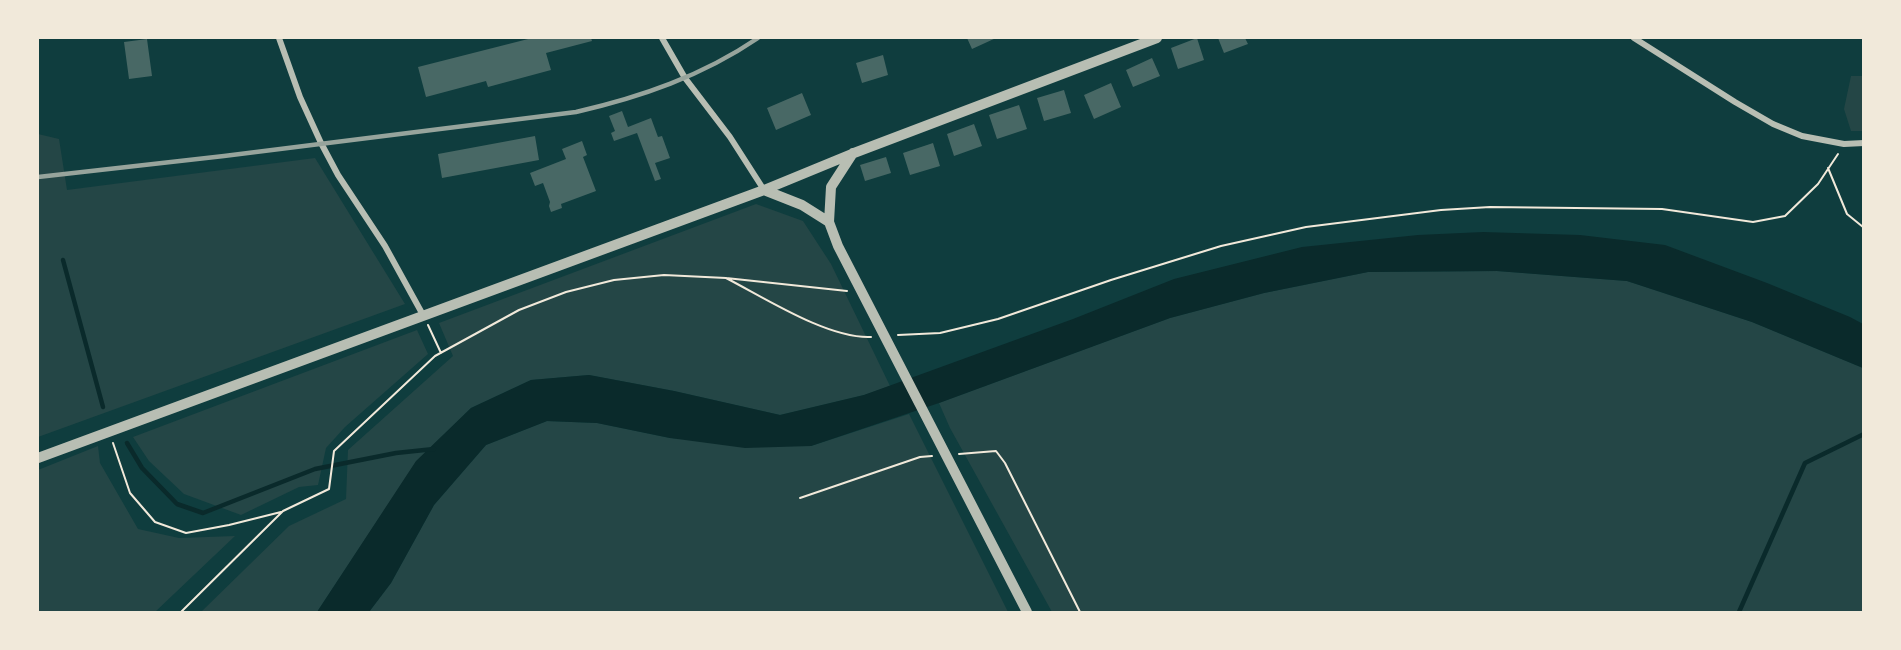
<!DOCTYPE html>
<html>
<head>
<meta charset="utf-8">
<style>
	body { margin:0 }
	#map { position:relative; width:1901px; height:650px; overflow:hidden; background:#0f3d3e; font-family:Signika,sans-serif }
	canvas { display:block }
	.frame { position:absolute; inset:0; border:39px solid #f1e9da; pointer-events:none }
</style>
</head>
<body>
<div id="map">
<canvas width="1901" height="650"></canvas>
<div class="frame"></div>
</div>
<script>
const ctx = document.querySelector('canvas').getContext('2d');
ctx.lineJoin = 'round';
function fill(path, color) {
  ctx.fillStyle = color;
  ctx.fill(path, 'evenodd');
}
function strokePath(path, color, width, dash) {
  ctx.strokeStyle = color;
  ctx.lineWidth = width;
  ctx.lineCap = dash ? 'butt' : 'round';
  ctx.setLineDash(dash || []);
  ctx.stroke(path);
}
const green = new Path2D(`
	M1851,76H1863V131H1851L1844,109Z
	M38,134L59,139L67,190L315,158L405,304L38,437Z
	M756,204L803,221L831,264L890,386L864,395L780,415L674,391L589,375L531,380L471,408L417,461L317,612H201L289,526L346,499L348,450L453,356L439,323Z
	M1497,271L1627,281L1752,322L1863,368V612H1052L950,428L939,403L1170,318L1264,293L1368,272Z
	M417,330L428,354L345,427L326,448L318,485L299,487L241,515L184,494L149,461L133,437Z
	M909,414L1008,612H369L391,583L434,505L486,445L547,421L597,423L670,438L811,446Z
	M98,446L100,463L138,529L179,538L235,536L155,612H38V470Z`);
const water = new Path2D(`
	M1483,232L1580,235L1665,245L1767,283L1850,317L1863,324V368L1752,322L1627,281L1497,271L1368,272L1264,293L1170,318L939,403L811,446L745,448L670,438L597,423L547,421L486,445L434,505L391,583L369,612H317L416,461L471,408L531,380L589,375L674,391L780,415L864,395L1073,319L1174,279L1302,247L1418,235Z`);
const stream = new Path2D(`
	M63,260L103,407
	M127,443L142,468L177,504L203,513L315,469L396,453L434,449
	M1739,612L1805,463L1864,434`);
const building = new Path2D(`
	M532,38H591L592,41L546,53L551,70L488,87L486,81L426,97L418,67Z
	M967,38H996L972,49Z
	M1197,38L1204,60L1178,69L1171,48Z
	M1218,38H1245L1248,44L1224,53Z
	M147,39L152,76L129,79L124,42Z
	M883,55L888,75L862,83L856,63Z
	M1152,58L1160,76L1133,87L1126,70Z
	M1111,83L1121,107L1094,119L1084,95Z
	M1064,90L1071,113L1044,121L1037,98Z
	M802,93L811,115L776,130L767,108Z
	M1019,105L1027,129L997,139L989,115Z
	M622,111L628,127L651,118L658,137L662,136L670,158L655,163L661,179L655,181L637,133L614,141L611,133L615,131L609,116Z
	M974,124L982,146L954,156L947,134Z
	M535,136L539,160L442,178L438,154Z
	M582,141L587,155L583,157L596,191L561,204L562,208L551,212L549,206L550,202L543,183L535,186L530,173L566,159L562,149Z
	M933,143L940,166L910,175L903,153Z
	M886,157L891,173L865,181L860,165Z`);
const path = new Path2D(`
	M1828,168L1847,214L1863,227L1864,235
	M726,278C765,298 828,339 871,337
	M428,325L441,353
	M898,335L940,333L998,319L1111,280L1221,246L1306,227L1441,210L1490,207L1662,209L1753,222L1785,216L1818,184L1838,154
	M113,443L130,493L155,522L186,533L229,525L281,512
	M959,454L996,451L1005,463L1080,612
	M800,498L920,457L932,456
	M181,612L283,511L329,489L334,451L435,356L519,310L566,292L614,280L664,275L726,278L847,291`);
const minor = new Path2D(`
	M279,38L300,97L321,143L338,175L385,246L423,315
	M662,38L685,78L730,137L764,190
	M1634,38L1735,102L1773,124L1802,136L1844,144L1864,143`);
const tertiary = new Path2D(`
	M764,190L802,205L829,222L838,246L1027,612
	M829,222L831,187L853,153
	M38,458L764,190L854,153L1157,38`);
const rail = new Path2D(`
	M38,177L224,156L576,112C641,97 702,76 758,38`);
fill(green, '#244646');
fill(water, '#0a2a2b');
strokePath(stream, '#0a2a2b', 4.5);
fill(building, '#486865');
strokePath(path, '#f1e9da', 2);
strokePath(minor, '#b8beb3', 6);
strokePath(tertiary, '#b8beb3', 10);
strokePath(rail, '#97a49c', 4.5);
</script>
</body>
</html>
